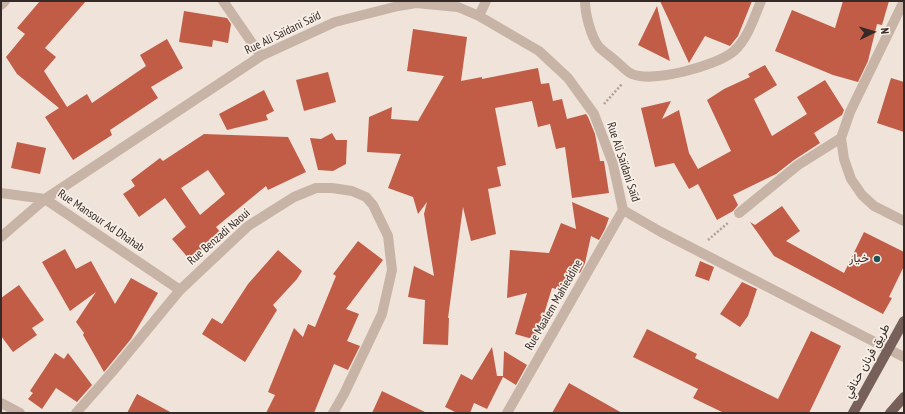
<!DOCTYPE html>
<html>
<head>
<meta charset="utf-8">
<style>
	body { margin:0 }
	#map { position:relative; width:905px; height:414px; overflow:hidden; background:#f0e4da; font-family:"PT Sans Narrow",sans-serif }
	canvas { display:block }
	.frame { position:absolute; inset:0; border:2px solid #352a27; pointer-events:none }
	.north { position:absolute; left:853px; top:12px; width:40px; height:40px; -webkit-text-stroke:3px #f8efe6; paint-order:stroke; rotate:85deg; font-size:11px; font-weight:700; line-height:16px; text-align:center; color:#352a27 }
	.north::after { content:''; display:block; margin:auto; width:14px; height:18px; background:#352a27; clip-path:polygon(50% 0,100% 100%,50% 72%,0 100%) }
</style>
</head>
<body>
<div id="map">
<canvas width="905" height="414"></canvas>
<div class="frame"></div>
<div class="north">N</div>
</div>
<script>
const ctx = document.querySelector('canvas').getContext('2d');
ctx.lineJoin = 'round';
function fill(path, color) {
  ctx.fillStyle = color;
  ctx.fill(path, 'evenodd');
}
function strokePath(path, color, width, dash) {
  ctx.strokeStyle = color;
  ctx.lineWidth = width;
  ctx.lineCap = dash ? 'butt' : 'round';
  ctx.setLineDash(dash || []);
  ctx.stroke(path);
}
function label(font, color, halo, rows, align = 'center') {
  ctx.font = font + ' "PT Sans Narrow",Vazirmatn,sans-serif';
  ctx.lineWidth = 3.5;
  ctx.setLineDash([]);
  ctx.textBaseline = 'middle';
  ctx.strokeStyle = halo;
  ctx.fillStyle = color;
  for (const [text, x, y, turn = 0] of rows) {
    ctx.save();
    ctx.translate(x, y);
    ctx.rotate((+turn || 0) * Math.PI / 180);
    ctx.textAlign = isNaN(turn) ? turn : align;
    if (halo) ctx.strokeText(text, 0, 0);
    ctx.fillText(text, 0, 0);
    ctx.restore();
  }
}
const building = new Path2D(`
	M40,1H86L45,48L56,57L44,71L67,107L87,94L92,103L146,66L140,55L167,39L183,68L151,87L158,98L110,130L112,135L73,160L45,117L59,108L17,74L6,57L25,34L17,28Z
	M660,1H752L738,36L730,46L705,36L689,63Z
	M843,1H889L882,25L877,24L868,61L858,82L833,75L775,51L792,10L835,28Z
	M657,6L670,61L638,45Z
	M184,11L227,18L231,24L228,43L213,40L212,47L179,42Z
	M413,29L467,37L461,81L482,77V79L538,68L541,84L549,83L553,101L562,99L567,119L586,114L588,117L595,134L600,161H604L609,193L572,198L565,147L556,149L550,124L538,127L532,101L495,108L506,165L497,167L501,186L488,189L496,234L471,241L463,207L448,318H449L448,345L423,344L425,300L408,297L414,266L434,276L424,214L427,202L418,214L413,197L388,188L401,154L367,152L369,117L392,107L391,119L418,121L444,76L407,71Z
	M765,65L777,85L754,99L772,136L807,114L797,97L825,80L844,110L842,115L814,133L820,143L794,160L776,174L733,195L738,205L733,211L717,220L698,184L689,189L674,163L655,167L641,108L671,101L662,119L679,110L689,153L698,169L731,151L707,100L724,89L750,77L748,74Z
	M328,72L336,102L304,111L296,80Z
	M891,78L904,82V132L877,123Z
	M264,90L274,111L266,115L268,120L227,130L219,114Z
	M332,133L336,140H347L346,164L333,171L318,170L310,138L321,139Z
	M204,134L288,137L306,172L268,190L266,186L216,227L221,233L190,260L172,239L186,227L165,198L139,217L123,194L135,186L131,180L160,158L163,161ZM208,170L225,194L200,215L181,188Z
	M17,142L46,148L40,174L11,168Z
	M572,202L609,218L605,229L599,240L591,236L585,263L580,273L568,271L564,291L552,288L536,340L515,334L527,293L507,298L510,250L549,253L561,223L576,229Z
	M782,206L800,231L786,241L844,273L864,232L904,252V266L889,297L892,298L883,314L774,256L750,222L755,225Z
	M358,241L383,260L346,309L359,314L347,341L360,346L348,370L334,364L314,413H266L275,395L268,392L294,328L303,337L308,324L315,327L336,276L333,274Z
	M65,249L76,269L91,261L115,304L131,278L158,293L131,339L104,372L83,335L84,333L76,322L96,292L70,311L42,262Z
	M278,250L302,271L297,279L273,305L277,310L245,362L202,334L212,318L222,324L248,284Z
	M700,261L714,267L709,281L695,276Z
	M742,282L757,289L748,316L740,327L720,314Z
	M19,285L44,320L32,328L37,335L13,352L1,336V298Z
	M647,329L697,354L695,358L778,399L811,331L841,346L809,413H724L693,398L698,389L633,357Z
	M492,347L497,376H503L504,351L527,365L516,385L503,377L487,409L474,403L470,413H457L445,407L461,374L472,380Z
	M55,353L64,359L68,353L92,385L77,402L56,388L42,409L28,399L33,393L30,391Z
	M569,383L622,413H552Z
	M382,391L427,413H372Z
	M137,394L172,413H127Z`);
const path = new Path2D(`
	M604,104L622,84
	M708,240L729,222`);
const minor = new Path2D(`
	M223,1L261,56
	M585,1C585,14 591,37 599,47C605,53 612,57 618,63C622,66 627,72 632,74C652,83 717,66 734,51C748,38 754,18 761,1
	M904,1L850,112L841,138L844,159L851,179L862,195L874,206L904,221
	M1,5L5,1
	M479,16L486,1
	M1,193L45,199L180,290
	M739,213L798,165L841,138
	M1,237L45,199L261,56L335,22L398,6L416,3L458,7L479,16L539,51L568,78L594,114L613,164L623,210L661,232L904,357
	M1,403L20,413
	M76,413L113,371L180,290L248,226L294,197L316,188H332L352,191L366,197L373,205L388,236L392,270L382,314L344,394L333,413
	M507,413L623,210`);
const major = new Path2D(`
	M853,413L904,321
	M890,413L904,397`);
const markers = [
	[877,259,4,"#1e5454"]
];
const streetNames = [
	["Rue Ali Saïdani Saïd",283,33,-26],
	["Rue Ali Saïdani Saïd",623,162,72],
	["Rue Mansour Ad Dhahab",101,221,34],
	["Rue Benzadi Naoui",219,237,-41],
	["Rue Maalem Mahieddine",554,305,-60],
	["طريق فرنان حنافي",867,361,-61]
];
const poiNames = [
	["خيار",869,259]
];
fill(building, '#c15c47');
strokePath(path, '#b49e91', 2.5, [2, 2]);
strokePath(minor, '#c8b4a7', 10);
strokePath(major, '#766059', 10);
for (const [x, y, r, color] of markers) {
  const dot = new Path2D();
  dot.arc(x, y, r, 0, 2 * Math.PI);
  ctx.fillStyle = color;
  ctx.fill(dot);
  strokePath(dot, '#f8efe6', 1.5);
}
label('12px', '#352a27', '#f8efe6', streetNames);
label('12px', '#352a27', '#f8efe6', poiNames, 'right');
</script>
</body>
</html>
